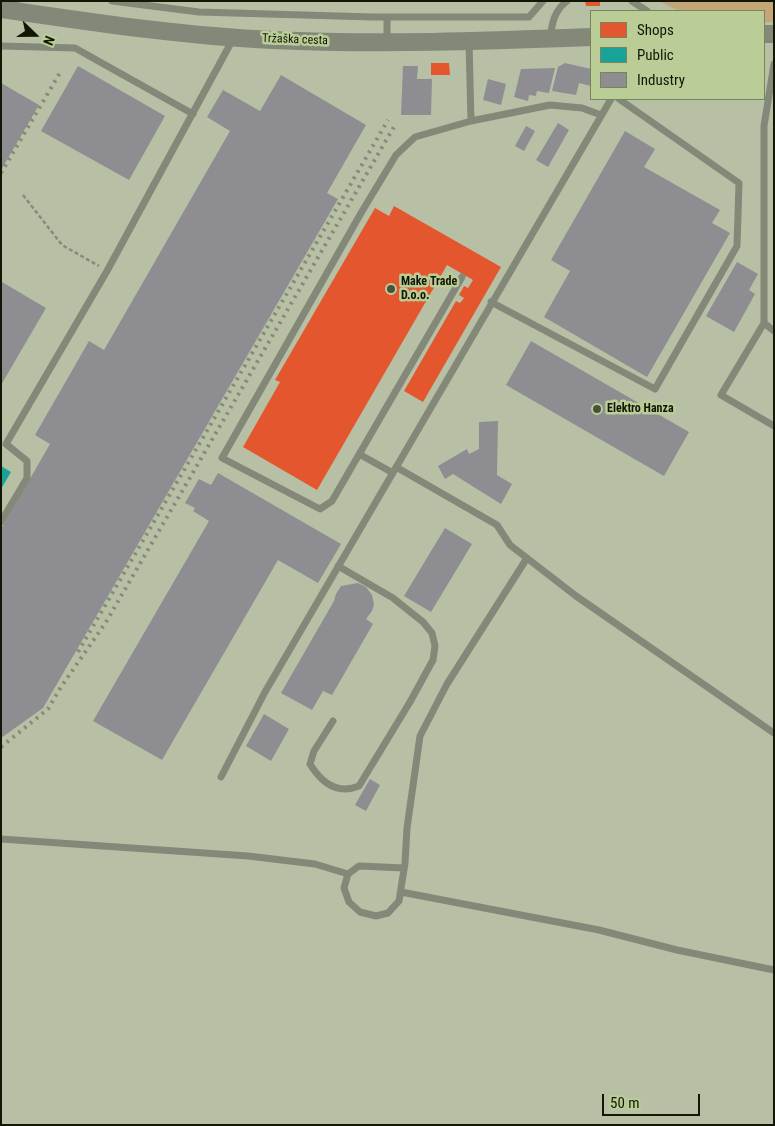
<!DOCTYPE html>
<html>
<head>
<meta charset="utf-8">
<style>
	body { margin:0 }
	#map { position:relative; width:775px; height:1126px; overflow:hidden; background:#b7c0a4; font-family:"Roboto Condensed",sans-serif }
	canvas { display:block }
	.frame { position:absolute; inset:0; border:2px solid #111704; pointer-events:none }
	.legend { position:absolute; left:590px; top:10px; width:175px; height:90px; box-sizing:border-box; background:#bbcd97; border:1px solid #77845c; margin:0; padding:6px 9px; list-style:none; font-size:15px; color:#111704 }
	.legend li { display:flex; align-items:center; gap:10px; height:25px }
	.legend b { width:25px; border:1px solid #77845c }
	.north { position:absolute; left:10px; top:10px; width:50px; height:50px; -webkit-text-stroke:4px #bbcd97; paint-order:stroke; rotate:112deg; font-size:14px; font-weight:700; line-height:20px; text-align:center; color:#111704 }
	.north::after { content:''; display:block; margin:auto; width:18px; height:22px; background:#111704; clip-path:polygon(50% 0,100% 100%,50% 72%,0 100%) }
	.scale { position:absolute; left:602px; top:1094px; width:98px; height:22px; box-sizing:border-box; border:2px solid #111704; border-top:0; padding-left:6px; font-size:15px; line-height:18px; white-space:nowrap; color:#111704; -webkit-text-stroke:4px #bbcd97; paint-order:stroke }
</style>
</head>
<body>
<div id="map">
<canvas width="775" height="1126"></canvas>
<div class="frame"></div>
<ul class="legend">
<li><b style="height:14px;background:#e4572e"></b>Shops</li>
<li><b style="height:14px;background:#17a398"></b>Public</li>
<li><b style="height:14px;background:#8d8d92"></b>Industry</li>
</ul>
<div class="north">N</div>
<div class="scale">50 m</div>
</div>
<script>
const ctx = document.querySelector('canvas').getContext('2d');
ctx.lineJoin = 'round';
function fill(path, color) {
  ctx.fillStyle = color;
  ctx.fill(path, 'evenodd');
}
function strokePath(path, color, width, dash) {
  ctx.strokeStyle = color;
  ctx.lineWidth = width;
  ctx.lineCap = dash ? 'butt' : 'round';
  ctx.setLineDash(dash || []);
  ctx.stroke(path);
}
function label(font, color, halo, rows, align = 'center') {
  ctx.font = font + ' "Roboto Condensed",sans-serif';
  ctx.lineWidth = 5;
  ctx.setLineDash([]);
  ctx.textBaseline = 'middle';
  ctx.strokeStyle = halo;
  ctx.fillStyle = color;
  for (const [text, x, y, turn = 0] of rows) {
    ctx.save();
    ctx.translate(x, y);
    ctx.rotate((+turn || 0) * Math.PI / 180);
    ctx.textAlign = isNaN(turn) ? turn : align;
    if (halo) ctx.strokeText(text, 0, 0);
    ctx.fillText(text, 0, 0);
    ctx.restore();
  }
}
const green = new Path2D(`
	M659,1H774V22H764V11H679Z`);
const shops = new Path2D(`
	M585,1H600V6H586Z
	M431,63H449L450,75H431Z
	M394,206L501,267L423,402L404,391L456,301L460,303L464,298L459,295L464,286L468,288L473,280L447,265L317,490L243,447L280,382L275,380L375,208L389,216Z`);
const public = new Path2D(`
	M1,466L11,472L1,489Z`);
const industry = new Path2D(`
	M565,63L591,69V86L579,83L576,95L552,91L558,67Z
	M78,66L165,116L129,180L41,131Z
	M403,66H418L417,79H432L431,115H401Z
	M555,68L549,93L537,91L536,96L529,95L528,101L514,97L521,69Z
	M281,75L366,125L327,193L338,199L43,708L1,738V529L50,444L35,435L89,341L104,350L230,131L207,117L223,90L260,111Z
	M488,79L506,84L501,105L483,100Z
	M1,83L39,105L1,170Z
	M558,123L569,130L548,167L536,160Z
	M526,126L535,131L524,151L515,146Z
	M625,131L655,149L644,167L720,210L712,223L730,233L647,377L544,317L570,271L551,260Z
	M737,262L758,274L749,290L755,294L734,332L706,316Z
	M2,282L46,308L1,385V284Z
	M531,341L689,432L664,476L506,385Z
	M498,421L497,475L512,484L501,504L453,474L445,479L438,466L467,449L469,454L479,449V422Z
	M218,473L341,544L318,583L278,560L162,760L93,721L209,521L193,511L195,508L185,503L199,479L211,485Z
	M445,528L472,544L431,612L404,596Z
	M358,583L366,587L372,595L374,604L372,611L366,619L373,624L332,695L323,691L312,710L281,693L334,601L336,594L341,586Z
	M264,714L289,729L271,761L246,746Z
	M370,779L380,785L366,811L355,805Z`);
const path = new Path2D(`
	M23,195L62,245L99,266`);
const service = new Path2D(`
	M112,1L199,12L372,17H529L543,1
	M632,1L647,11
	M551,38C551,23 555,10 567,1
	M387,42V17
	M469,42L471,121
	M1,46L75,48L193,114
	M774,64L764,126V323L721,395L774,426
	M462,277L332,501L320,509L222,458L361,213L396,155L415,137L471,121L550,105L582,108L601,115
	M491,302L655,389L737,246L739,183L619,99
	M764,323L774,331
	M359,454L393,473
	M396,467L497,525L510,545L576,596L774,733
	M1,522L27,478V461L6,444L107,271L233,39
	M333,721L314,751L310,764C321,782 337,795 359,786L410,702L433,660L435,646L432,633L423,622L393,598L338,566
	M221,777L265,692L611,99
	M1,839L248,856L315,864L348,874
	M404,868L359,866L348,874L344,888L349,902L360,912L376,916L388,913L399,901L405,863L407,828L420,736L447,684L527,558
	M401,892L599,930L677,950L774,970`);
const tertiary = new Path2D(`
	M1,9C91,22 182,36 273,40C379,45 485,41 591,37
	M764,34H774`);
const rail = new Path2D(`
	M1,173L61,71
	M78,652L388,120
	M1,747L48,709L61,687L106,622L395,125`);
const markers = [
	[391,289,5,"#4b523c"],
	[597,409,5,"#4b523c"]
];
const streetNames = [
	["Tržaška cesta",295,40,2]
];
const poiNames = [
	["Make Trade",401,282],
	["D.o.o.",401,296],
	["Elektro Hanza",607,409]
];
fill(green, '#c5a677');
fill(shops, '#e4572e');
fill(public, '#17a398');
fill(industry, '#8d8d92');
strokePath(path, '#878c7b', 2.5, [4, 2.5]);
strokePath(service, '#838879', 7);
strokePath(tertiary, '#838879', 18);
strokePath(rail, '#858b78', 4, [2.5, 5]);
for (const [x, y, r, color] of markers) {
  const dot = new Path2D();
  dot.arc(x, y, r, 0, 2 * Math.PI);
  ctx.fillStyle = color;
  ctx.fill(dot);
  strokePath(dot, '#bbcd97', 2);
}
label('12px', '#111704', '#bbcd97', streetNames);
label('bold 12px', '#111704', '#bbcd97', poiNames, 'left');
</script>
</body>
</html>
